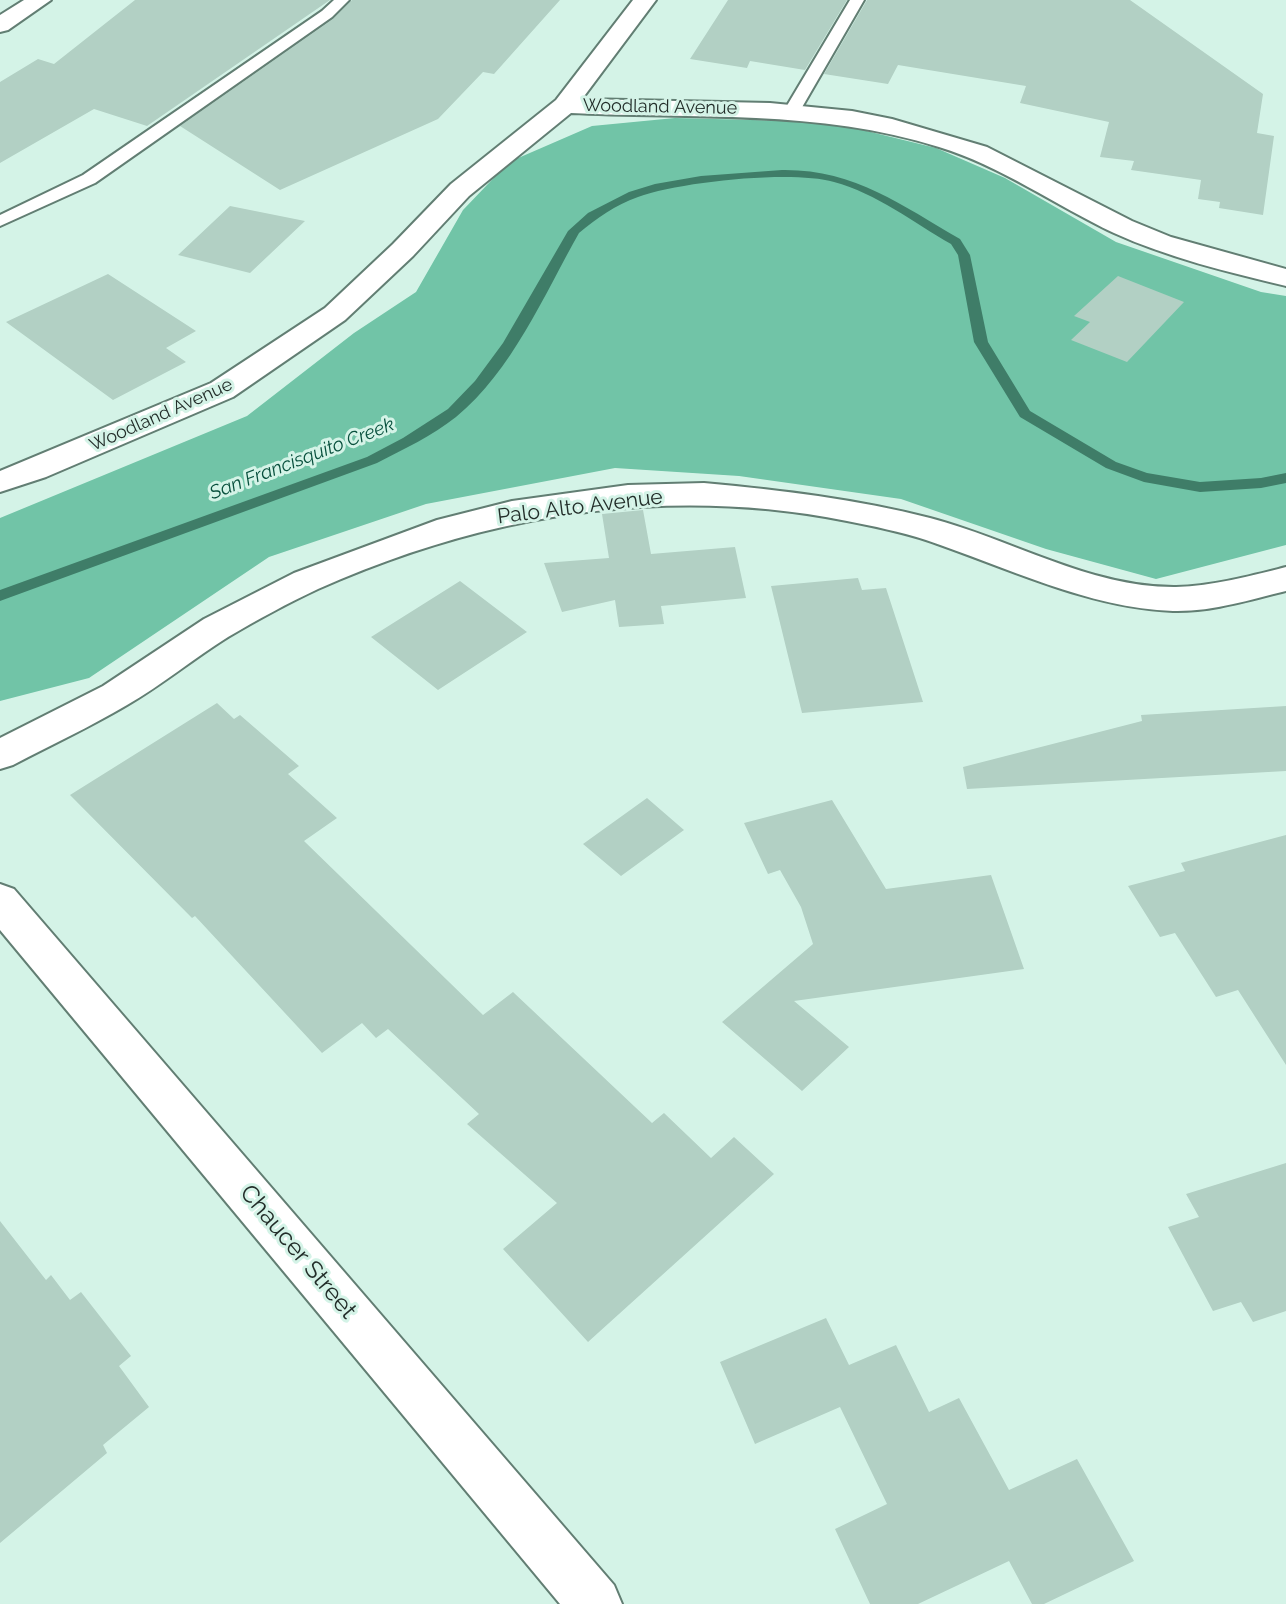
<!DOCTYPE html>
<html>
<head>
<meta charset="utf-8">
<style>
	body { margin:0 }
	canvas { display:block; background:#d4f3e7 }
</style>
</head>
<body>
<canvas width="1286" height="1604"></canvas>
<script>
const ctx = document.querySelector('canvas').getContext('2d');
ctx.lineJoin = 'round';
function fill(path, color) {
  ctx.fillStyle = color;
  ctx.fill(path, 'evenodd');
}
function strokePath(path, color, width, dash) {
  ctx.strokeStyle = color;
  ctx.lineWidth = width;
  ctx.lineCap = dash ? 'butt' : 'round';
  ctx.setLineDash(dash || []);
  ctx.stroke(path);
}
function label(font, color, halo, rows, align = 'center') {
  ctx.font = font + ' Raleway,sans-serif';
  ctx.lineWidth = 6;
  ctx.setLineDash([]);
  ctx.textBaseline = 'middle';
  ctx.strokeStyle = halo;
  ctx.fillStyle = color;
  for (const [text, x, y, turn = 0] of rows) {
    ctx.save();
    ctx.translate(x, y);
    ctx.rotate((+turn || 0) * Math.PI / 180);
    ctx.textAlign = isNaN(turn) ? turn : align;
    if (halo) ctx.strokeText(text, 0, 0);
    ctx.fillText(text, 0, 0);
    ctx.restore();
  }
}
const forest = new Path2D(`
	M675,118L830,122L936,148L1005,178L1116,242L1261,292L1286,296V545L1156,579L1046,549L901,499L739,476L615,468L426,504L269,557L89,678L0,701V518L247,416L354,333L416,292L463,210L509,162L592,126Z`);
const stream = new Path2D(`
	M782,170C854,169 901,205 960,239L970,255L988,342L1030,411L1116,462L1147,473L1200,482L1261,478L1286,473V483L1261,488L1200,492L1144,482L1106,468L1020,417L974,342L958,255L951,244C914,223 876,193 834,182C791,170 680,182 638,197C615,205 597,218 579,233C544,295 512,371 456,417C432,436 404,449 377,463L0,601V590L367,457L403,438L448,409L475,381L503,343L568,231L588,213L629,192L655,184L701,176Z`);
const building = new Path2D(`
	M135,0H330L147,126L94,109L0,163V82L38,59L54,64Z
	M352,0H560L494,74L483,72L438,119L280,190L180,126L333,19Z
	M728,0H847L805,70L750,61L747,68L690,59Z
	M867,0H1130L1263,94L1257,133L1274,136L1263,215L1219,208L1220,202L1198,199L1201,180L1131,170L1134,161L1100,157L1109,122L1020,103L1026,86L898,65L888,84L824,74Z
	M230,206L305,221L250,273L178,255Z
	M108,274L196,331L166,348L186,362L113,400L6,322Z
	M1118,276L1184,302L1127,362L1071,340L1090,322L1074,316Z
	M643,510L651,554L735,547L746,598L661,606L664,624L619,627L615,600L562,612L544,563L609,558L602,514Z
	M858,578L862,590L886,588L923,702L802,713L771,586Z
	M460,581L527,632L438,690L371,637Z
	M217,703L234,719L240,715L299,766L288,774L337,818L304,841L483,1015L513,992L652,1123L664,1113L711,1158L734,1137L774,1174L588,1342L503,1249L557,1203L467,1124L479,1114L388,1029L376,1038L362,1023L322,1053L195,916L192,918L70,795Z
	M1286,706V771L967,789L963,767L1142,721L1141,715Z
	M647,798L684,830L621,876L583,844Z
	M832,800L886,889L991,875L1024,969L794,1001L849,1047L802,1091L722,1022L813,944L801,907L780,870L768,874L744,823Z
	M1286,835V1065L1238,990L1216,997L1175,933L1160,937L1128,886L1185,871L1181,863Z
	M1286,1163V1311L1253,1322L1241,1302L1213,1311L1168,1227L1199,1217L1186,1194Z
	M0,1221L46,1280L51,1275L70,1300L81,1292L131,1356L119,1366L149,1407L103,1445L107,1453L0,1543Z
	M826,1318L849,1365L896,1345L929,1412L959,1398L1009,1490L1077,1459L1134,1561L1044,1604H1032L1009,1561L918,1604H870L835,1529L887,1504L840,1407L755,1444L720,1362Z`);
const lane = new Path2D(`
	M334,0H349L332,17L95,183L0,226V215L83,175L322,11Z
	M850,0H864L801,109L799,112H787L785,109Z`);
const street = new Path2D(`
	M24,0H51L8,30L0,32V15Z
	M633,0H656L582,99L770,103L852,111L892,119L987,147L1132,221L1171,237L1286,269V286C1228,272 1169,258 1114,233C1055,205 1001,166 939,147C819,109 694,119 571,113L469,196L413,256L345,320L233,397L46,477L0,492V471L211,383L325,308L393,244L451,184L556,100Z
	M704,483C781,490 856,499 930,518C1011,539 1091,588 1176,587C1213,586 1250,576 1286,567V591C1249,600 1211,612 1173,611C1088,608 1006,567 926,540C901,532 873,526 847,521C665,485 487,514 318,589C288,603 257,620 228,637C194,658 162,685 127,705C90,727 51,745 13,765L0,769V738L103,686L204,619L294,573L437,520L512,501L628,485Z
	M0,884L14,889L614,1585L622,1604H560L0,930Z`);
const farStreetnames = [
	["Woodland Avenue",660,107,1],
	["Woodland Avenue",161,415,-24]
];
const farWaternames = [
	["San Francisquito Creek",302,459,-21]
];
const streetNames = [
	["Palo Alto Avenue",580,507,-7]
];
const nearStreetnames = [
	["Chaucer Street",298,1252,50]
];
fill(forest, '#71c4a7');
fill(stream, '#3f7d68');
fill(building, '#b2d0c4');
strokePath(lane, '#627e73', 4);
strokePath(street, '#627e73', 4);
fill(lane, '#fff');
fill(street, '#fff');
label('18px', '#232e2a', '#d4f3e7', farStreetnames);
label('italic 19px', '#08503d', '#d4f3e7', farWaternames);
label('21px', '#232e2a', '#d4f3e7', streetNames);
label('24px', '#232e2a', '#d4f3e7', nearStreetnames);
</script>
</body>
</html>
